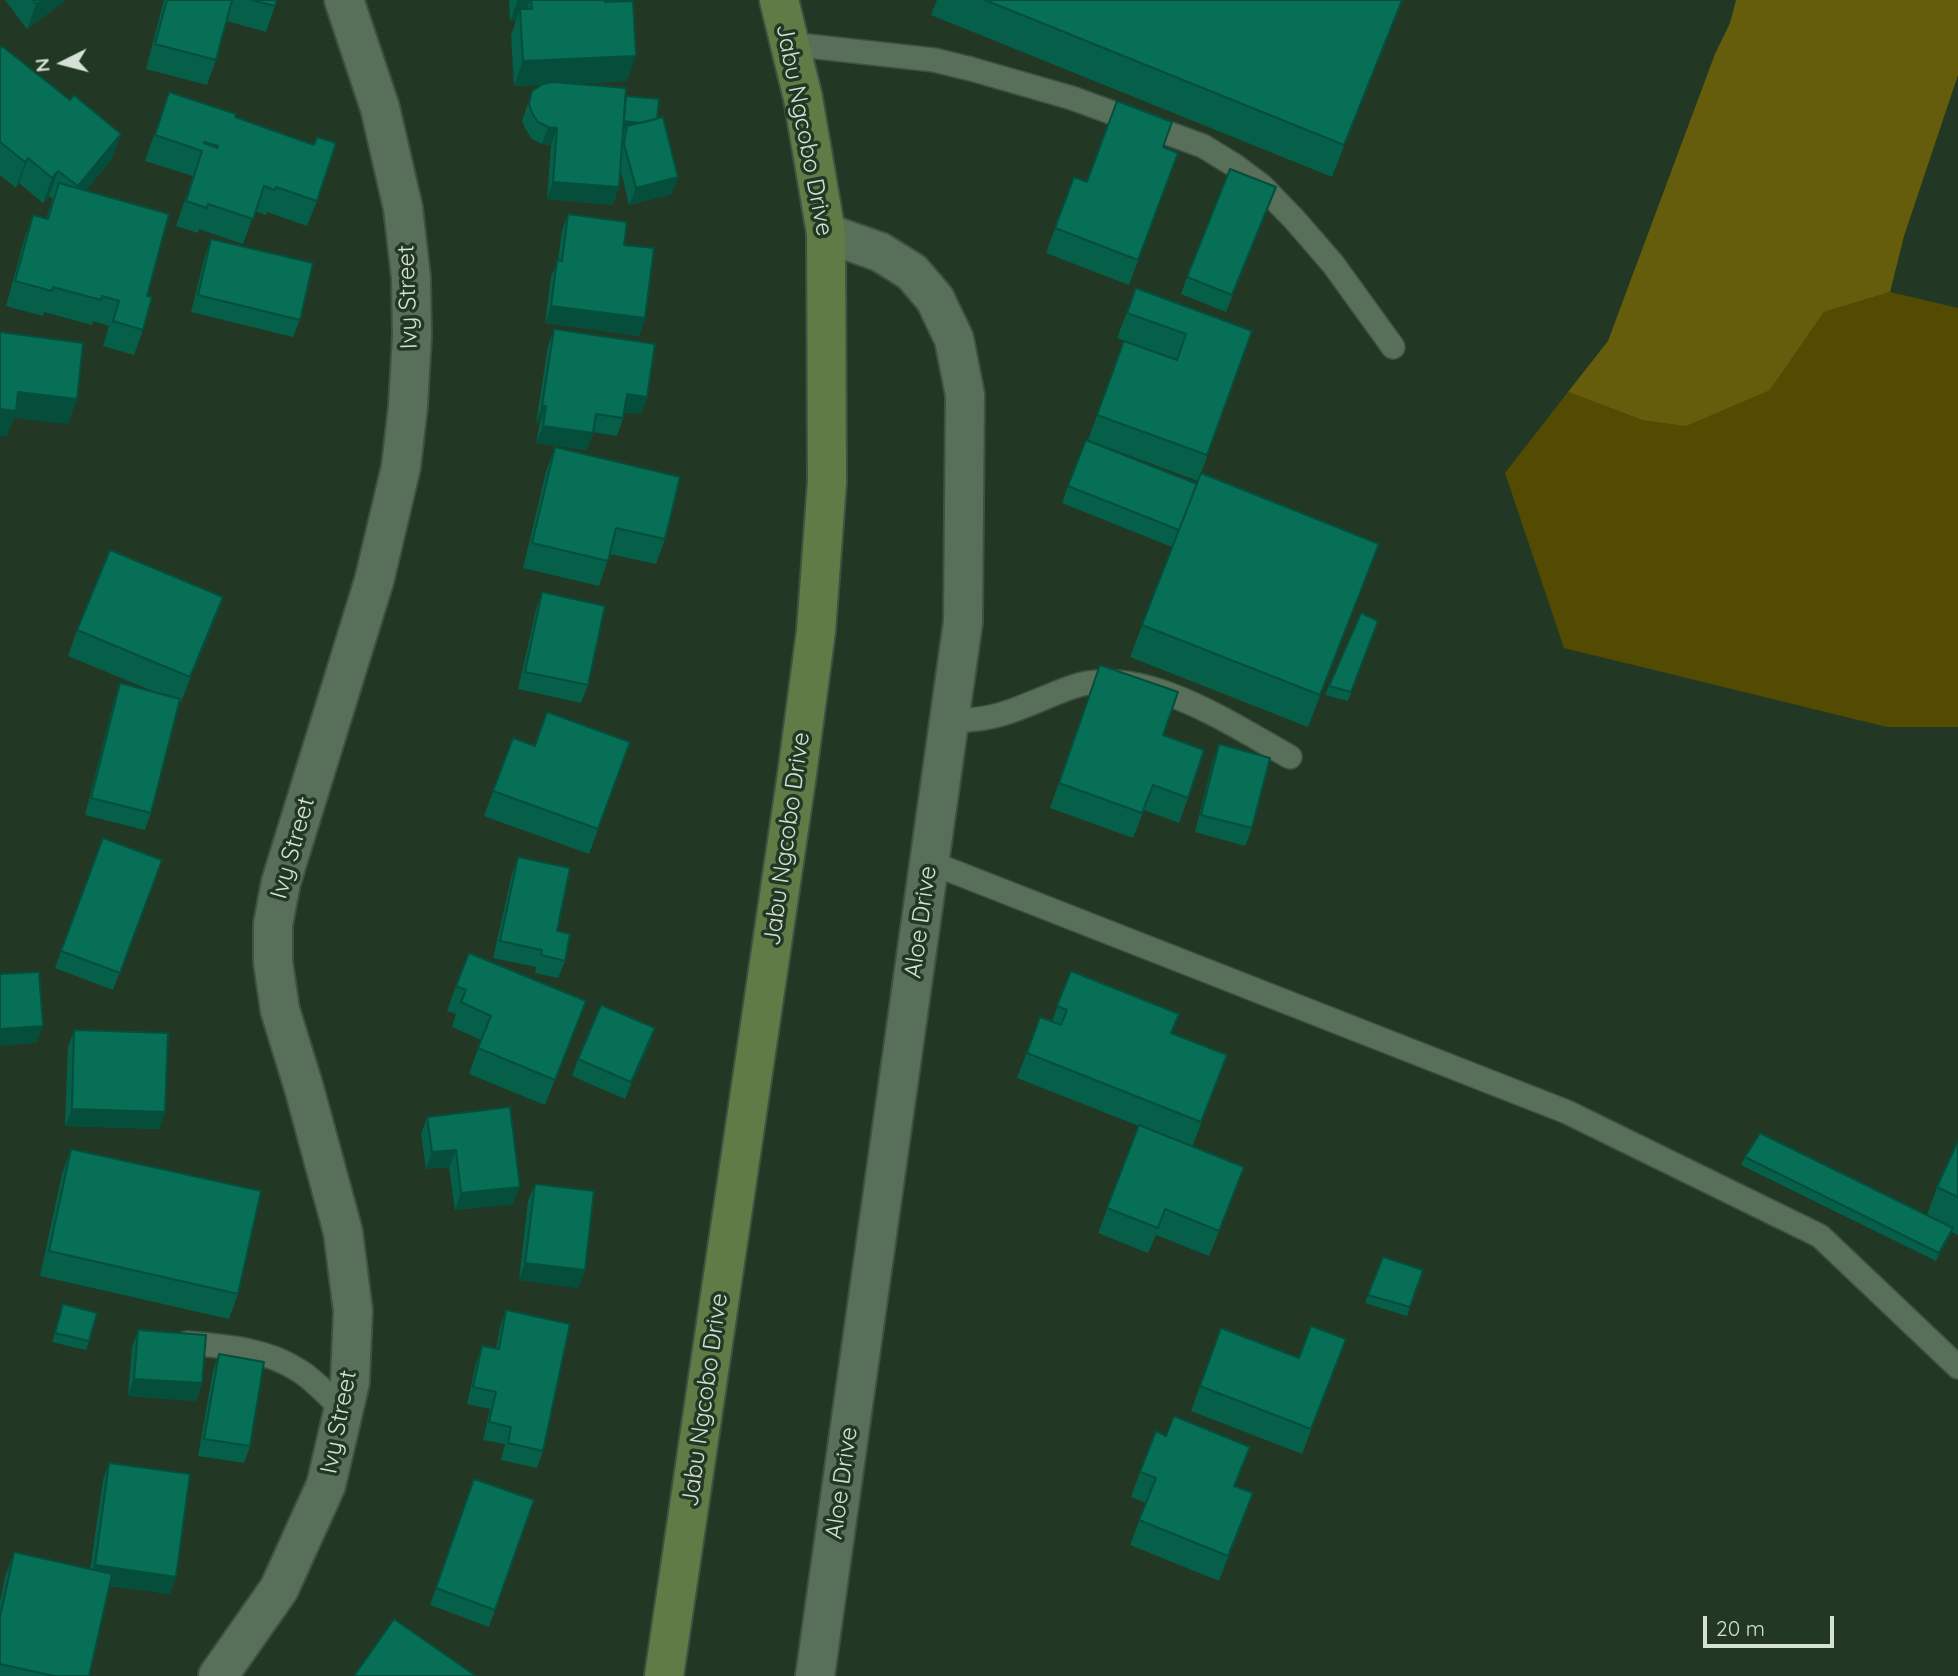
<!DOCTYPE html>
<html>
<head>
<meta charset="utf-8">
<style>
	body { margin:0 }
	#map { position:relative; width:1958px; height:1676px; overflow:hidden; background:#223824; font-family:Quicksand,sans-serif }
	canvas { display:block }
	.north { position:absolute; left:28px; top:28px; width:70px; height:70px; -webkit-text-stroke:5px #223824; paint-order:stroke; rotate:264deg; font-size:19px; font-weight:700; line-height:28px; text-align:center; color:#d4e1d5 }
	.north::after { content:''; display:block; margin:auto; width:24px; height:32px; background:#d4e1d5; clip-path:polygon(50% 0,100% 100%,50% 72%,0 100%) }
	.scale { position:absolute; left:1703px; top:1616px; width:131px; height:32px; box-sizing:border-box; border:4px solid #d4e1d5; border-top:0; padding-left:9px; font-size:21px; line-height:24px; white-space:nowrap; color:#d4e1d5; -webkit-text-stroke:5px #223824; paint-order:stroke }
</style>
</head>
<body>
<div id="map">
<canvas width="1958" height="1676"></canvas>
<div class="north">N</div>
<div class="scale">20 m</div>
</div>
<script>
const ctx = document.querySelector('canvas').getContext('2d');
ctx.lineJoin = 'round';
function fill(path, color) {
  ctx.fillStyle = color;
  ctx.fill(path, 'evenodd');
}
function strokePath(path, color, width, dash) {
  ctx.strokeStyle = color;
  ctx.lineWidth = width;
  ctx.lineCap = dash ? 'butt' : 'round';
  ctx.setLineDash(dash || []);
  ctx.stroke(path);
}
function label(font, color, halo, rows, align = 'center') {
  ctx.font = font + ' Quicksand,sans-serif';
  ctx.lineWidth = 7;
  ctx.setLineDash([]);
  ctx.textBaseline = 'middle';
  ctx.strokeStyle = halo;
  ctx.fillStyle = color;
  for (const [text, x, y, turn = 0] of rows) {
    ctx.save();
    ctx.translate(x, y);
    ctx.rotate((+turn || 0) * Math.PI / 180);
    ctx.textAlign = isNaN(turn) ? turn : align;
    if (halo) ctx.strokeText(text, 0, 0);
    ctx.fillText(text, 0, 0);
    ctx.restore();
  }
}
const green = new Path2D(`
	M1890,292L1958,308V727H1887L1564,648L1505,473L1568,392L1642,420L1770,390L1824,312Z`);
const forest = new Path2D(`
	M1736,0H1958V75L1904,236L1890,292L1824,312L1770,390L1686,426L1642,420L1568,392L1608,341L1715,54L1730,23Z`);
const lane = new Path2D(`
	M790,44L934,60L971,69L1072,98L1203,146L1234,165L1262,186L1294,219L1333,264L1393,347
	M949,720C999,723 1027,703 1072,687C1142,663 1231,724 1290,757
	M929,862L1567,1112L1820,1236L1958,1367
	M187,1343C224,1346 266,1349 298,1370C315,1380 329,1397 343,1410`);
const street = new Path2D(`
	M218,1676L279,1589L326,1485L350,1382L353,1311L343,1232L304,1088L280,1010L273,962V924L281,882L374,581L401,467L408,406L412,336L411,278L403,208L380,108L344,0
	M815,1676L963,622L965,395L954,339L935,299L912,272L880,252L826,233`);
const secondary = new Path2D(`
	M664,1676L797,774L816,631L827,482L826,233L803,98L779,0`);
const wall = new Path2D(`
	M5,0H66L27,29Z
	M164,0H277L266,32L227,21L216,60L207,85L146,69Z
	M509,0H623L627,81L572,84L626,96L657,119L672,194L629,205L621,171L613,205L547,199L551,145L542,144L532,139L526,130L522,121L532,91L542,85L514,86L511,35L516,21H510Z
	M937,0H1403L1332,177L931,15Z
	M0,49L112,159L86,190L147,296L143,330L134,355L103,346L109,326L93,321L92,325L44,312L43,316L6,306L24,240L33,215L46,219L53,199L49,196L43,203L19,183L16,188L0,175Z
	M169,92L235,117L317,201L307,226L267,212L266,215L255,211L243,244L199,229L198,233L176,226L193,176L145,161Z
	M1163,147L1178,153L1129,285L1046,253L1074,177L1087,182Z
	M1269,204L1226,312L1181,294L1187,277Z
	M568,214L624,245L645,318L639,336L545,323L551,277L558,260L562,231Z
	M211,239L300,320L293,337L191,312L205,256Z
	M1136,288L1252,331L1199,479L1379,544L1308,727L1130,657L1172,547L1062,503L1068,486L1197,484L1198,481L1088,440L1124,341L1177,360L1117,338Z
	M554,329L647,397L641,414L624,412L623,418L617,436L593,432L587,450L536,443L540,423H536L548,346Z
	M555,447L665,539L656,564L610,554L599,586L523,568L546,472Z
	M542,592L588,685L581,703L518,689L536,610Z
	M1378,621L1348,701L1325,695L1329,686Z
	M214,622L181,702H179L151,813L145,830L85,815L114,701L120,683L160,694L68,656L77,630Z
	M1100,665L1163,735L1188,798L1179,823L1144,810L1133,838L1050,808Z
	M513,738L535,746L630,742L589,854L484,816Z
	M1219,744L1252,828L1245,846L1195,832L1213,761Z
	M103,838L162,860L113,990L55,968Z
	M518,857L557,931L565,961L558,978L535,973L536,967L493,958L512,874Z
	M1071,971L1218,1080L1192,1147L1235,1192L1209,1256L1156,1235L1148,1253L1098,1233L1139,1126L1017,1078L1040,1017L1052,1021Z
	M456,986L586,1001L545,1105L469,1074L481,1040L452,1027L456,1014L447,1011Z
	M74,1030L165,1112L159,1129L65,1126L68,1047Z
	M649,1045L625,1099L572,1076L578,1059Z
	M427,1117L513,1204L455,1210L449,1167L426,1169L421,1134Z
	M1958,1141V1235L1952,1232L1936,1261L1741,1165L1745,1157L1927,1215L1937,1187Z
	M71,1149L238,1294L229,1319L40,1276L62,1174Z
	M535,1184L585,1270L578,1288L519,1280L528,1201Z
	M1383,1257L1423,1270L1407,1316L1365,1303Z
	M63,1304L89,1341L86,1350L52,1342Z
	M506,1310L543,1451L537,1468L501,1460L505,1444L483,1440L490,1409L467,1404L476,1363L482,1346L496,1349L500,1327Z
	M1221,1328L1299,1358L1346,1339L1302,1454L1191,1411Z
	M138,1330L202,1383L196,1401L128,1396L132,1347Z
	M219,1354L250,1446L244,1463L198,1456L213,1371Z
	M109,1463L176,1577L170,1594L109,1586L89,1676H0V1601L5,1577L14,1552L90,1570L103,1480Z
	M1140,1472H1241L1235,1486L1244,1519L1219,1581L1130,1545L1146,1503L1131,1497Z
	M474,1479L534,1500L489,1627L430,1605Z`);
const shadedWall = new Path2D(`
	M42,0H66L27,29L36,4Z
	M518,0H530L522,21L520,9L516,21H510Z
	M602,0H623L617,17Z
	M1402,0H1403L1332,177L1344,145Z
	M636,56L627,81L514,86L523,61Z
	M622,121L656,124L627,126L625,130H619Z
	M548,127L557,128L551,145L542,144Z
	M121,134L112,159L69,211L78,186Z
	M28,158L19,183L16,188L25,162Z
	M58,171L49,196L43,203L52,178Z
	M678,177L672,194L629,205L636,188Z
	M553,182L619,187L613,205L547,199Z
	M551,306L645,318L639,336L545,323Z
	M18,392L77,399L68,424L14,418L7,436H0V409Z
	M627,394L647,397L641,414L621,411Z
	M542,406H546L540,423H536Z
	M543,426L593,433L587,450L536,443Z
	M1379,544L1367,576L1308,727L1320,695Z
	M223,597L214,622L181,702L190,677Z
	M586,1001L577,1026L545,1105L555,1080Z
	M43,1026L37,1043L0,1046V1029Z
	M655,1028L649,1045L625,1099L631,1082Z
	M72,1109L165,1112L159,1129L65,1126Z
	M456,1150L449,1167L426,1169L432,1152Z
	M520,1187L513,1204L455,1210L461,1193Z
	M1953,1228L1950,1237L1936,1261L1939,1253Z
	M525,1263L585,1270L578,1288L519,1280Z
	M134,1379L202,1383L196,1401L128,1396Z
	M1250,1447L1241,1472L1225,1511L1234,1486Z
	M1253,1493L1244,1519L1219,1581L1228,1556Z
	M95,1565L176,1577L170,1594L89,1583Z`);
const building = new Path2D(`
	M33,0H42L36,4Z
	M167,0H232L216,60L155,44Z
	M252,0H277L275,6Z
	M531,0H605V2L633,1L636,56L523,61L520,9H532Z
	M985,0H1402L1344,145Z
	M2,46L70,100L74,95L121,134L78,186L58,171L52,178L28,158L25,162L0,142V49Z
	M553,82L626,88L619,187L553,182L557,128L548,127L538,122L532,113L529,104L532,91L543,84Z
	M169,92L236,114L235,117L314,145L317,137L336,143L317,201L276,187L275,190L264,186L253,219L208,204L207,208L186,201L202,151L155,135ZM204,142L218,146L217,148L204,143Z
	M626,96L659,99L657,119L640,123L624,121Z
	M1117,101L1172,122L1163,147L1178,153L1138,260L1055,228L1074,177L1087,182Z
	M663,117L678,177L636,188L624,144L627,126Z
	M1230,169L1276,187L1232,295L1187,277Z
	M59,183L169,214L147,296L152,297L143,330L113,321L119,301L102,296L101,300L53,287L52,291L15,281L33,215L48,219Z
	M568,214L627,222L624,245L654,248L645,318L551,306L557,260L562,261Z
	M211,239L313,263L300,320L198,295Z
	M1136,288L1252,331L1207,455L1097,415L1124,341L1177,360L1186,334L1127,313Z
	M554,329L655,344L647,397L627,394L623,418L596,414L593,433L543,426L546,406H542Z
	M0,332L83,343L77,399L18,392L16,411L0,409Z
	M1086,440L1197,484L1179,530L1068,486Z
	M555,447L680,477L665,539L616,528L608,561L532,543Z
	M1201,473L1379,544L1320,695L1142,625Z
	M110,550L223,597L190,677L77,630Z
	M542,592L605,606L588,685L525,672Z
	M1361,613L1378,621L1351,692L1329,686Z
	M1100,665L1178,692L1163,735L1204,750L1188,798L1153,785L1142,813L1059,783Z
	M120,683L180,699L151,813L91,798Z
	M547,712L630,742L598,829L493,791L513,738L535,746Z
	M1219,744L1270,758L1252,828L1201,815Z
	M103,838L162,860L120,973L61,951Z
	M518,857L570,868L557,931L570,934L565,961L541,955L542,950L500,941Z
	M469,953L586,1001L555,1080L478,1048L491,1016L461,1002L466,990L456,986Z
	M1071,971L1179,1014L1171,1033L1227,1055L1201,1122L1027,1053L1040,1017L1061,1025L1067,1010L1057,1006Z
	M39,972L43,1026L0,1029V974Z
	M601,1005L655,1028L631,1082L578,1059Z
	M74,1030L168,1033L165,1112L72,1109Z
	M510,1107L520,1187L461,1193L456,1150L432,1152L427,1117Z
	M1139,1125L1244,1167L1219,1231L1165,1209L1158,1228L1107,1208Z
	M1760,1133L1953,1228L1939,1253L1745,1157Z
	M1958,1141V1197L1937,1187Z
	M71,1149L261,1191L238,1294L49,1251Z
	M535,1184L594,1191L585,1270L525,1263Z
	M1383,1257L1423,1270L1410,1307L1368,1295Z
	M63,1304L97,1313L89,1341L55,1333Z
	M506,1310L570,1324L543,1451L508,1443L511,1427L489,1422L496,1392L473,1387L482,1346L499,1349Z
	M1311,1326L1346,1339L1311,1429L1200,1386L1221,1328L1299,1358Z
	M138,1330L206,1335L202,1383L134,1379Z
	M219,1354L264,1362L250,1446L204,1439Z
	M1174,1416L1250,1447L1234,1486L1253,1493L1228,1556L1139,1520L1156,1478L1140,1472L1156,1431L1166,1436Z
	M109,1463L190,1474L176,1577L95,1565Z
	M474,1479L534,1500L495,1610L436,1588Z
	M14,1552L112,1574L89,1676H54L0,1664V1617Z
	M394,1619L476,1676H354Z`);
const streetNames = [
	["Jabu Ngcobo Drive",804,130,79],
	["Ivy Street",408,297,-92],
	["Jabu Ngcobo Drive",787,839,-82],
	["Ivy Street",293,848,-74],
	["Aloe Drive",921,922,-82],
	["Jabu Ngcobo Drive",705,1400,-82],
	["Ivy Street",339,1422,-79],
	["Aloe Drive",842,1483,-82]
];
fill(green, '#534b02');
fill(forest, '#665d0c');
strokePath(lane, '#3f5141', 26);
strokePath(street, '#3f5141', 42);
strokePath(secondary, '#3f5141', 42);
strokePath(lane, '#586f5a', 23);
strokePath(street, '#586f5a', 38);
strokePath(secondary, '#617b47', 38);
fill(wall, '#065f49');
fill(shadedWall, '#054e3c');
fill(building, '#076f55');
strokePath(building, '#054e3c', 2);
label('24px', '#d4e1d5', '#223824', streetNames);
</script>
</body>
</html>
